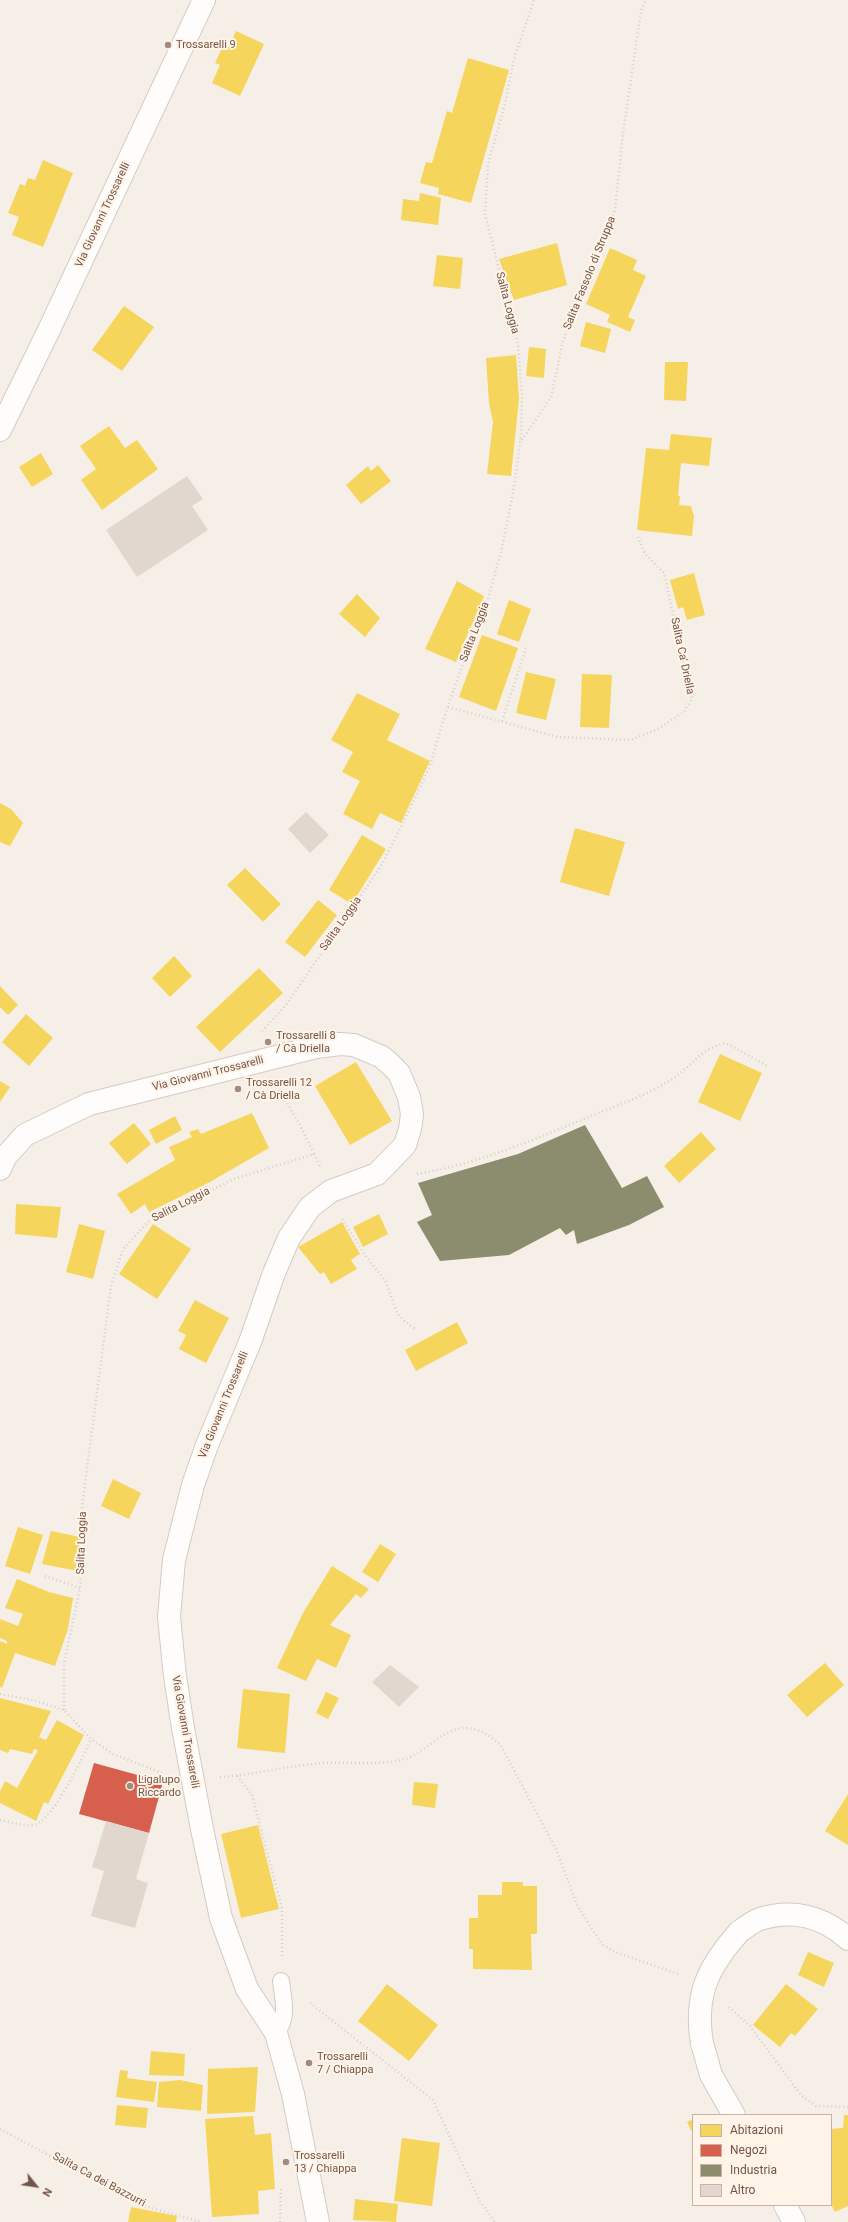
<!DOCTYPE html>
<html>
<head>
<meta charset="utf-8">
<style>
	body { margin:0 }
	#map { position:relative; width:848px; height:2222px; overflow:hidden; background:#f6efe7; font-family:Roboto,sans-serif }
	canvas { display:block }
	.legend { position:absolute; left:692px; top:2114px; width:140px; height:92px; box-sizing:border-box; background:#fff4e7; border:1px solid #c7b4a8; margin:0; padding:5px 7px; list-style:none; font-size:12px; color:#725549 }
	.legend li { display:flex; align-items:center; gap:8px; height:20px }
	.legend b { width:20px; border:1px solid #c7b4a8 }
	.north { position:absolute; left:16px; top:2166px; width:40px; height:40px; -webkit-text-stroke:3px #fff4e7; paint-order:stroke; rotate:120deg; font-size:11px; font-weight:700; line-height:16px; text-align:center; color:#725549 }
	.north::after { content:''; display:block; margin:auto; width:14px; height:18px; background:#725549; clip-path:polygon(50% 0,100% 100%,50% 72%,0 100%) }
</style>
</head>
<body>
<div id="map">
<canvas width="848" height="2222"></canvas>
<ul class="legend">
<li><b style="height:11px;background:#f6d55c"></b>Abitazioni</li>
<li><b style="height:11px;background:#d6604d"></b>Negozi</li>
<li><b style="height:11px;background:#8c8c6e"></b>Industria</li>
<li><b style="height:11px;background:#e2d7cf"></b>Altro</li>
</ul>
<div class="north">N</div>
</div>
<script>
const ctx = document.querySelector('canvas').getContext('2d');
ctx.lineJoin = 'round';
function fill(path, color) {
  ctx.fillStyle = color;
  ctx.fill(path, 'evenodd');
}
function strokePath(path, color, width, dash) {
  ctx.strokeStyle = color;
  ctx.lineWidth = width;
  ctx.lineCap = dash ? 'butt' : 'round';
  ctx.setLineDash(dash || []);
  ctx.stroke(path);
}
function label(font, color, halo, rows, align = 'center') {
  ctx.font = font + ' Roboto,sans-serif';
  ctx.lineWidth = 4;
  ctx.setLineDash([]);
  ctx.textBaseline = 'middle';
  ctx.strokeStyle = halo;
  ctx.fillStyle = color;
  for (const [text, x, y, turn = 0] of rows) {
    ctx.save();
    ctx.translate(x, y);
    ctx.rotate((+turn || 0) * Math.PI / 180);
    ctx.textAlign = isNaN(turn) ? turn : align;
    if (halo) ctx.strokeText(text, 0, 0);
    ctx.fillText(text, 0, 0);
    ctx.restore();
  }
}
const homes = new Path2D(`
	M236,31L264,44L240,96L212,83L220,65L215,63L224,44L229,47Z
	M468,58L509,70L471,203L438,194L439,188L420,183L426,162L432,163L447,111L452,113Z
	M43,160L73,173L43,247L12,235L19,217L8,213L20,184L25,186L28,178L35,180Z
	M420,193L441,198L438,225L401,220L403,199L419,201Z
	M557,243L567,285L514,300L499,259Z
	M610,248L637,260L633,270L646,276L628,317L635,320L630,332L607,322L610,315L586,304Z
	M437,255L463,258L460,289L433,286Z
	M124,306L154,327L122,371L92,350Z
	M586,322L611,329L605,353L580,346Z
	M529,347L546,349L544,378L526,376Z
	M516,355L519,399L511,476L487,474L493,422L489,403L486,358Z
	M665,362H688L686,401L664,400Z
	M109,426L125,448L137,440L158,469L102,510L81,480L96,469L80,446Z
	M671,434L712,438L709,466L681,463L678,496H680L679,505L691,506L694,516L692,536L637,530L646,448L669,450Z
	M41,453L53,474L32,487L19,467Z
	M378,465L391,481L361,504L346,485L368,466L371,471Z
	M694,573L705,615L687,620L683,607L678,609L670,580Z
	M457,581L484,596L456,662L425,649Z
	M357,594L380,618L365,637L339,614Z
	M509,600L531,609L519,642L497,634Z
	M482,635L518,648L496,711L459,697Z
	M526,672L556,679L546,720L516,713Z
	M582,674L612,675L609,728L580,727Z
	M357,693L400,714L387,740L430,761L401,823L380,813L372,829L343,814L360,781L342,772L353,752L331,740Z
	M0,803L11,809L23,823L10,846L0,842Z
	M575,828L625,842L609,896L560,882Z
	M362,835L386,849L352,904L329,890Z
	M245,868L281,904L263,922L227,885Z
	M318,900L337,915L305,957L285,942Z
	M174,956L192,976L170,997L152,978Z
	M259,968L283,993L220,1052L196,1027Z
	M0,986L18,1005L8,1015L0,1007Z
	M26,1014L53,1038L29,1066L2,1042Z
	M720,1054L762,1073L740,1121L698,1102Z
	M356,1062L392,1121L350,1145L315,1086Z
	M0,1081L10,1087L0,1102Z
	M252,1113L269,1148L208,1183L149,1212L145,1204L131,1214L117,1194L175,1160L169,1147L192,1137L189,1132L198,1129L201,1134Z
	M175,1116L182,1130L156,1144L149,1130Z
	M134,1123L151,1144L127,1164L109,1143Z
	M701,1132L716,1149L679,1183L664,1166Z
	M16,1204L61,1207L57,1238L15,1234Z
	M379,1214L388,1234L363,1247L353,1227Z
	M342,1222L360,1254L351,1260L357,1269L331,1284L324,1272L320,1274L298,1247Z
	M79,1224L105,1231L93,1279L66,1272Z
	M153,1224L191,1249L157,1299L119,1274Z
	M195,1300L229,1318L206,1363L179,1349L186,1335L178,1331Z
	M457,1322L468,1343L416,1371L405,1350Z
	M113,1479L141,1493L129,1519L101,1506Z
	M18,1527L43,1535L30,1574L5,1566Z
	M51,1531L80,1537L78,1571L42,1564Z
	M380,1544L396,1554L378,1582L362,1572Z
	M332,1566L369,1589L361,1598L356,1594L330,1625L351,1635L336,1668L317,1659L306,1681L277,1668L303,1613Z
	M17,1579L49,1592L73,1598L68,1629L55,1666L15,1653L2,1688L0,1687V1641L7,1644V1641L0,1638V1619L18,1626L20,1621L23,1614L5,1608Z
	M825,1663L844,1685L807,1717L787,1695Z
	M243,1689L290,1694L285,1753L237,1748Z
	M326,1692L339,1698L328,1719L316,1713Z
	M0,1698L51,1711L39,1737L46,1740L57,1720L84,1735L48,1804L44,1802L36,1821L0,1803V1792L5,1781L17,1788L38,1750L34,1749L32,1754L10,1749L8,1753L0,1750Z
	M414,1782L438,1784L435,1808L412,1805Z
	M848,1794V1845L825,1831Z
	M258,1825L279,1909L241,1918L221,1834Z
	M502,1882H523V1886H537V1934H531L532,1970L473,1969V1949H469V1918H478V1895H502Z
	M808,1952L834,1963L824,1987L798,1975Z
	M387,1984L438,2025L409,2061L358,2021Z
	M786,1984L818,2009L795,2036L791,2033L780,2047L753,2025Z
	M151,2051L185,2054L184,2076L149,2075Z
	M258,2067L255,2112L207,2114L208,2069Z
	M120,2070L128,2071L127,2078L157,2082L154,2102L116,2097Z
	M180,2080L203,2085L201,2111L157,2107L159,2082Z
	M117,2105L148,2108L146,2128L115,2125Z
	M844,2115H848V2206L835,2212L831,2204V2129L843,2128Z
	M253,2116L255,2135L271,2133L275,2189L258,2191L259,2214L212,2217L205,2119Z
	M693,2119V2134L687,2122Z
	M402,2138L440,2143L432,2206L394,2201Z
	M355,2199L398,2204L396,2222L353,2220Z
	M131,2207L177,2216L176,2222H128Z`);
const shops = new Path2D(`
	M94,1763L163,1782L149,1833L79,1814Z`);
const industry = new Path2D(`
	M585,1125L622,1188L647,1176L664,1207L629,1225L577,1244L574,1230L566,1235L560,1228L509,1255L440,1261L417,1222L432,1215L418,1183L518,1154Z`);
const building = new Path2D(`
	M187,476L203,499L192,506L208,530L137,577L106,530Z
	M306,812L329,835L310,853L288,829Z
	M390,1665L419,1687L399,1707L372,1682Z
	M106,1821L149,1833L136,1879L148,1883L135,1928L91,1916L104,1871L92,1867Z`);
const path = new Path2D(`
	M522,440L551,397L563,341L615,210L623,133L641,11L646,0
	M448,707L558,737L631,740L658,729L675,718L684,712L692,698L664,573L645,554L638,537
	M502,721L526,648
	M262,1031L286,1005L351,910L381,866L402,825L430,766L442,724L462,666L486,606L501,552L514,488L521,435L522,398L518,345L485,214L488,164L505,104L514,59L534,0
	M314,1154L320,1166
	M417,1174C477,1164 533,1140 589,1117C614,1106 646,1096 669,1081C690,1069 700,1048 726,1043L769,1067
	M342,1219L365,1255L386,1282L397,1313L403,1320L415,1329
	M45,1576L80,1588
	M0,1694L33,1700L64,1710L91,1739L113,1754L162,1773
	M64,1710V1664L80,1588L83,1556L80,1521L111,1286L123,1249L148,1222L234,1179L314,1154L300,1125L277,1086
	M237,1776L252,1795L282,1909V1956
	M220,1777C252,1775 282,1767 314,1764C343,1760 376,1767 405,1759C426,1752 444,1727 467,1728C480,1728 492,1737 501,1746L556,1849L577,1905L601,1943L612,1951L678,1974
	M0,1820C10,1822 24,1826 34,1825C53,1821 83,1757 91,1739
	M310,2003L433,2100L479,2200L495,2222
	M729,2007L750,2026L801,2095L816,2106L848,2107
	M0,2129L141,2205L201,2222
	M280,2222L281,2187`);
const lane = new Path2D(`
	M276,2033C289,2018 283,1999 281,1981`);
const street = new Path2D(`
	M0,430L48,332L204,0
	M0,1169L6,1156L25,1135L89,1104L316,1047L340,1044L354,1045L382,1057L391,1065L399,1073L409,1097L412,1114L410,1129L405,1145L377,1174L331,1191L310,1207L289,1238L274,1273L250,1342L207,1445L193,1485L174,1560L169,1617L175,1676L183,1728L202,1829L221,1918L247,1989L276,2033L293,2094L318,2222
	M739,1932C745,1928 753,1921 760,1919C792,1909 823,1916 848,1939
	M702,2043L711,2075L734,2115
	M785,2205L794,2222`);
const streetBridge = new Path2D(`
	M702,2043C694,1995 708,1967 739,1932`);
const markers = [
	[168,45,4,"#a08b80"],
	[268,1042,4,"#a08b80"],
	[238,1089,4,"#a08b80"],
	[130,1786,4,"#a08b80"],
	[309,2063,4,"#a08b80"],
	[286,2162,4,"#a08b80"]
];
const poiNames = [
	["Trossarelli 9",176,45],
	["Trossarelli 8",276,1036],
	["/ Cà Driella",276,1049],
	["Trossarelli 12",246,1083],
	["/ Cà Driella",246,1096],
	["Ligalupo",138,1780],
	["Riccardo",138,1793],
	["Trossarelli",317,2057],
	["7 / Chiappa",317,2070],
	["Trossarelli",294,2156],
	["13 / Chiappa",294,2169]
];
const streetNames = [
	["Via Giovanni Trossarelli",103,215,-65],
	["Salita Fassolo di Struppa",590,273,-68],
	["Salita Loggia",507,303,75],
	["Salita Loggia",475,632,-69],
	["Salita Ca' Driella",682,656,78],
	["Salita Loggia",341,924,-55],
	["Via Giovanni Trossarelli",208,1074,-14],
	["Salita Loggia",181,1205,-27],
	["Via Giovanni Trossarelli",224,1405,-68],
	["Salita Loggia",82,1543,-88],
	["Via Giovanni Trossarelli",185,1732,80],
	["Salita Ca dei Bazzurri",99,2180,28]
];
fill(homes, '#f6d55c');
fill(shops, '#d6604d');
fill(industry, '#8c8c6e');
fill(building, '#e2d7cf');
strokePath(lane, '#d4cac4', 18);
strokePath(street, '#d4cac4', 24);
strokePath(path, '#d7cec9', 2.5, [1, 3]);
strokePath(lane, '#fefdfb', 16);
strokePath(street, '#fefdfb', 22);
strokePath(streetBridge, '#d4cac4', 24, []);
strokePath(streetBridge, '#fefdfb', 22);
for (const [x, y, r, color] of markers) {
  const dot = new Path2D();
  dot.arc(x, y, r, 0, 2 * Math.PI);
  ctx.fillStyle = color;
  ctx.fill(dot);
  strokePath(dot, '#fff4e7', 1.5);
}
label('11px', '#725549', '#fff4e7', poiNames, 'left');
label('11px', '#725549', '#fff4e7', streetNames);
</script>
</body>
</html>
